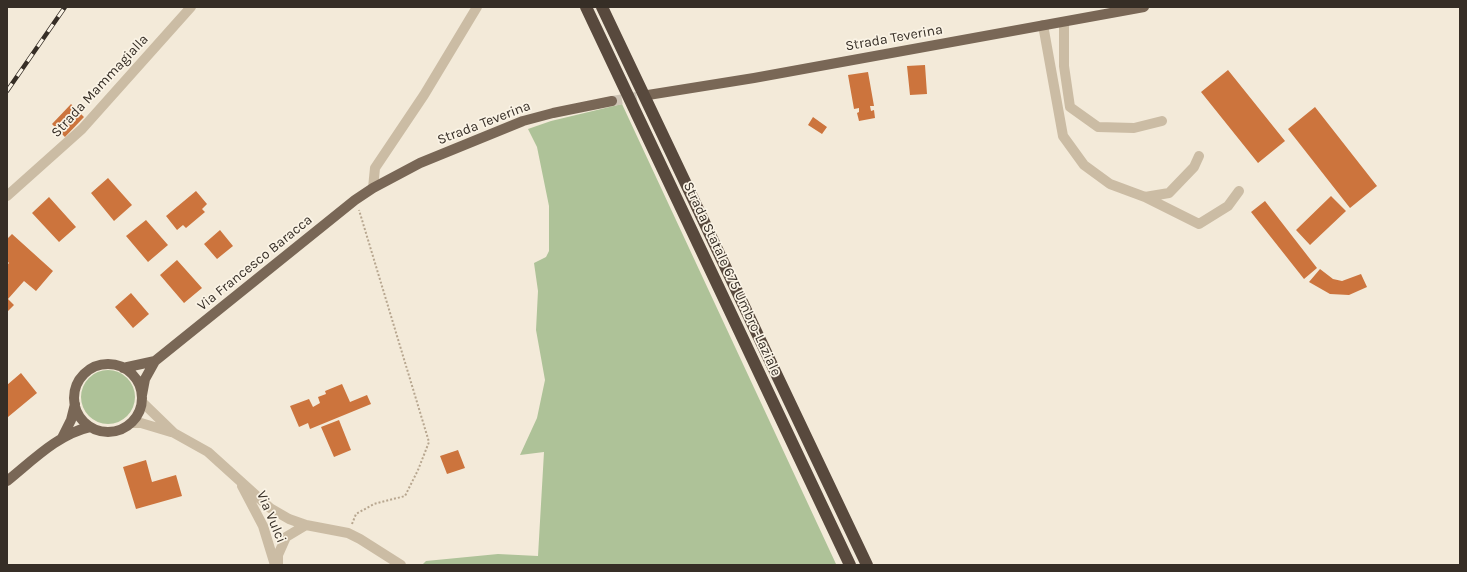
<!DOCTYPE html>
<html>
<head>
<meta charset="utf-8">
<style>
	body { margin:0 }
	#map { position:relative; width:1467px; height:572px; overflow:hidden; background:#f3ead9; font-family:Karla,sans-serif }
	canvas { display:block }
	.frame { position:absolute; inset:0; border:8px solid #362e26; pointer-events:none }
</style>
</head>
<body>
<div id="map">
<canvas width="1467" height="572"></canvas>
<div class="frame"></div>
</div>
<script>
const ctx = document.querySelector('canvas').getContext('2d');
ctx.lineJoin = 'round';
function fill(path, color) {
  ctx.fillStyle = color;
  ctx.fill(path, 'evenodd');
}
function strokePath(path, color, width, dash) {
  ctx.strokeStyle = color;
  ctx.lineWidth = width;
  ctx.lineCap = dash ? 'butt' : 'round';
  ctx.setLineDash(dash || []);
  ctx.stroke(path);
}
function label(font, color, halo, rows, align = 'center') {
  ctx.font = font + ' Karla,sans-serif';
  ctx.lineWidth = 3.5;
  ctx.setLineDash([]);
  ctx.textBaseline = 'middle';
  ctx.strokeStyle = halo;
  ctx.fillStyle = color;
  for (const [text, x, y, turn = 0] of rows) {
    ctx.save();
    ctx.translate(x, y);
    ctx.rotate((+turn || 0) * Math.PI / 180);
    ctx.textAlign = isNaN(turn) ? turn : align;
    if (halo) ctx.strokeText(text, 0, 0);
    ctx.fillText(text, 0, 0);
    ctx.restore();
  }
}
const green = new Path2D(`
	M622,104L836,564L835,565H422L426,561L498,554L538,556L544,452L520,455L537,418L545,380L536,330L538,291L534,263L546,257L549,251V206L537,147L528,129L551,121Z
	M81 397a27 27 0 1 1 54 0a27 27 0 1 1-54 0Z`);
const building = new Path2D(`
	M925,65L927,94L910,95L907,66Z
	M1228,70L1285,141L1258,163L1201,92Z
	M868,72L874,106H870L871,111L874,110L875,118L859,121L857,113L859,112V108L854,109L848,75Z
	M71,104L84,117L65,137L52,124Z
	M1315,107L1377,186L1350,208L1288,129Z
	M813,117L827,127L822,134L808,125Z
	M108,178L132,205L114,221L91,193Z
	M196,191L207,204L202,209L205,212L186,228L183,225L177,230L166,216Z
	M1331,196L1346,211L1310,245L1296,230Z
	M49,197L76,227L59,242L32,213Z
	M1265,201L1317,268L1304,279L1251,212Z
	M146,220L168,245L148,262L126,236Z
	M220,230L233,246L217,259L204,244Z
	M12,234L53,271L36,291L24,281L8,299L14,305L7,312V265L9,263L7,261V239Z
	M177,260L202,288L184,303L160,275Z
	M1320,269L1333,279L1342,281L1361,274L1367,287L1349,295L1330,294L1309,282Z
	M131,293L149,314L133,328L115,307Z
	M21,373L37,393L8,417L7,416V385Z
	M342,384L350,402L367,395L371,404L310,429L308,423L299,427L290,406L309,399L313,407L320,403L318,397L326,394L325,391Z
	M339,420L351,450L334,457L321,427Z
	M458,450L465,468L447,474L440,456Z
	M146,460L152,482L176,475L182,496L136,509L123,467Z`);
const majorTunnel = new Path2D(`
	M612,101L648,95`);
const path = new Path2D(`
	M352,524L356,514L374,504L405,496L418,470L429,442L359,210`);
const minor = new Path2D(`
	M1064,22V66L1070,107L1098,127L1134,128L1162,121
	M1043,25L1063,136L1084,165L1110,184L1145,197L1199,224L1228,206L1239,191
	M373,188L375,168L424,95L477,7
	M7,196L82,129L191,7
	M1145,197L1169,193L1194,167L1199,156
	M142,402L174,433L208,452L270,508L289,519L306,525L348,533L360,539L401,565
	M132,423H141L171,432
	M242,486L263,526L275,565
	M278,565V555L286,537L306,525`);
const major = new Path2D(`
	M648,95L754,78L1144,7
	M74 398a34 34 0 1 1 68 0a34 34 0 1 1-68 0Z
	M123,368L155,361
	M142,395L145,379L155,361L355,200L373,188L420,163L523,121L553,113L612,101
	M62,438L71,420L75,404
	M7,481C32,461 58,434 90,427`);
const highway = new Path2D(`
	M586,7L850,565
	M602,7L867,565`);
const rail = new Path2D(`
	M7,91L65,7`);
const streetNames = [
	["Strada Teverina",894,38,-10],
	["Strada Mammagialla",100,86,-47],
	["Strada Teverina",484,123,-21],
	["Via Francesco Baracca",255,263,-39],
	["Strada Statale 675 Umbro-Laziale",732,279,65],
	["Via Vulci",271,517,67]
];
fill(green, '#aec298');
fill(building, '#cc743d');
strokePath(majorTunnel, '#cdc4b5', 10, [10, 5]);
strokePath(path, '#b7a68f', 2, [2, 2]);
strokePath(minor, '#cbbca4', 10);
strokePath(major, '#796756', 10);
strokePath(highway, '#58493d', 12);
strokePath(rail, '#362e26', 4.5);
strokePath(rail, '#faf3e5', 3, [9]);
label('14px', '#362e26', '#faf3e5', streetNames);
</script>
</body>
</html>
